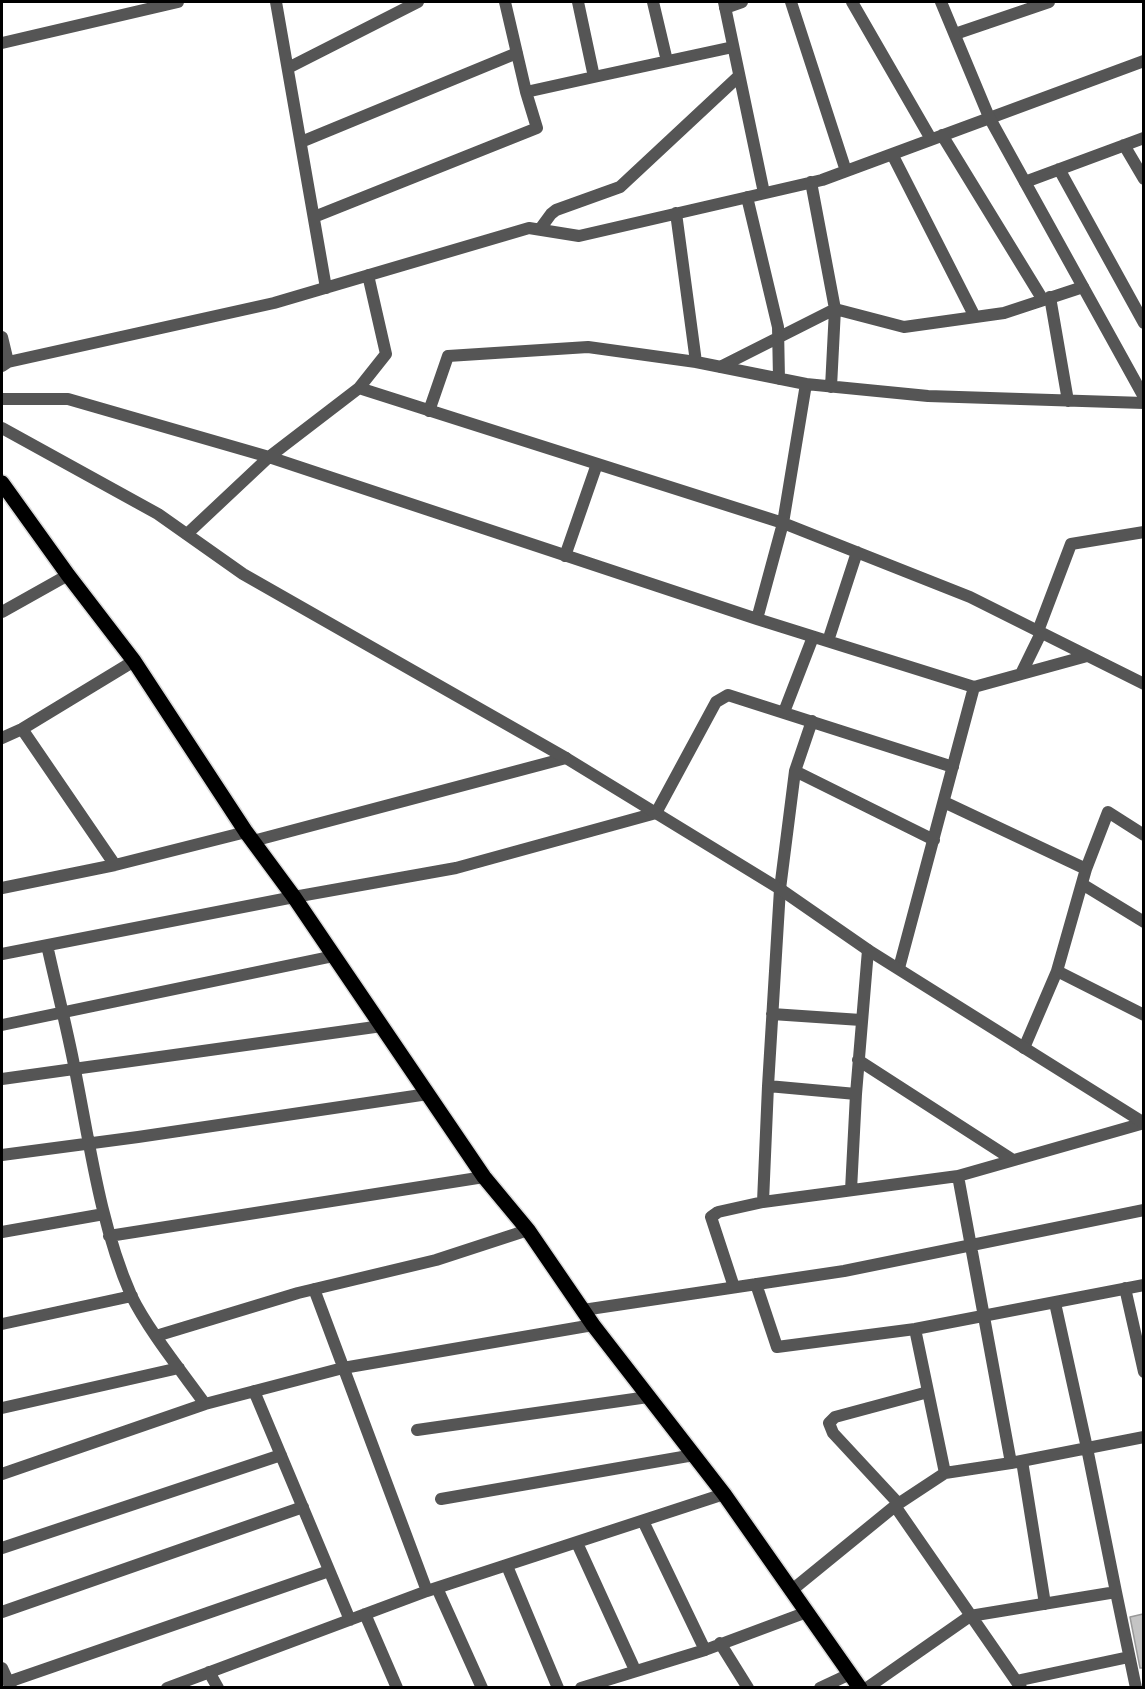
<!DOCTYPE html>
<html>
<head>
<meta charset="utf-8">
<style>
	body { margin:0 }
	#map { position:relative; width:1145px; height:1689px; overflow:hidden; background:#fff; font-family:"Alegreya Sans",sans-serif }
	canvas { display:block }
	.frame { position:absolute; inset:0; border:3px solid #000; pointer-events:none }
</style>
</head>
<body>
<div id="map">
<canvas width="1145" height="1689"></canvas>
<div class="frame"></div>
</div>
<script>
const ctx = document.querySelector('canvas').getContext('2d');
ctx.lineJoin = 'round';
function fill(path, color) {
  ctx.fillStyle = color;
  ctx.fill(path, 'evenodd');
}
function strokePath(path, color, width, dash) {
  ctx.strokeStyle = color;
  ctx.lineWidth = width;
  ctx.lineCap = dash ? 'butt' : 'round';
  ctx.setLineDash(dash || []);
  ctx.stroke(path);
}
const building = new Path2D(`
	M1143,1614V1668H1140L1130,1617Z`);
const minor = new Path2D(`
	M276,2L326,288
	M505,2L526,92L594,77
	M578,2L594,77L733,47
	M653,2L667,61
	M724,2L764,193
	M791,2L846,171
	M852,2L931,139
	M725,8L742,2
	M955,34L1049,2
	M2,43L178,2
	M288,68L418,2
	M942,135L1043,300
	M301,142L517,53
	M1124,145L1144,179
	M892,154L975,317
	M1059,169L1144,323
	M811,182L835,309L904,327L1004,313L1083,287
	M1025,182L1144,138
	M747,197L778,327L779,379
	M676,213L696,362L806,384
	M314,217L537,128L526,92
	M540,229L551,214L556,210L620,187L739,76
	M1050,297L1068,401
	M2,337L8,362
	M2,366L8,362L274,303L529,228L579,236L822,180L1144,61
	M720,367L835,309L831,387
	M359,388L386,354L368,275
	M2,399H68L269,457L757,619L974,687L899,968
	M429,411L448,356L588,347L696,362
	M187,534L269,457L359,388L783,523L970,597L1038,631L1071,544L1144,532
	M565,556L597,464
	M2,612L68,575
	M757,619L783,523L806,384L928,396L1144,403
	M1038,631L1144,684
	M828,641L857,552
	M1021,674L1041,633
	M974,687L1087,656
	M784,712L813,637
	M22,729L115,865
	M2,738L22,729L134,661
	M795,771L812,721
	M944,802L1086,869L1108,812L1144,835
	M934,840L795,771L780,889L768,1086L763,1202L958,1176L1144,1123
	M253,841L566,758
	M1086,869L1057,971L1144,1015
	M1082,884L1144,922
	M2,888L115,865L246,832
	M47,945C56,986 67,1028 75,1070C90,1145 100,1224 131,1295C148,1330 182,1372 205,1404
	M2,954L294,897L456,868L656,813L716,702L728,695L953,767
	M772,1014L861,1020
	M2,1025L334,956
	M1024,1048L1057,971
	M858,1060L1013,1160
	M2,1079L382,1026
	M768,1086L856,1094
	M2,1155L138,1137L428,1094
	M958,1176L1011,1463L1144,1437
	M851,1190L856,1094L868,950
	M2,1232L104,1214
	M109,1236L484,1177
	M756,1284L777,1347L915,1329L1144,1285
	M734,1287L711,1217L718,1212L763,1202
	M1125,1288L1144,1372
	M314,1289L427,1591L724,1494
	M583,1310L844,1271L1144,1210
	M2,1324L132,1296
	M915,1329L945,1473
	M156,1336L298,1293L436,1260L528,1230
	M254,1391L350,1620
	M2,1408L179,1368
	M417,1430L648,1397
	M1022,1461L1045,1604
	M1011,1463L945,1473L895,1506L1021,1688
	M2,1474L205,1404L343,1368L593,1325
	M441,1499L694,1455
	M898,1503L833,1433L829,1423L835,1417L928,1392
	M643,1521L705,1650
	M577,1543L635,1670
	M2,1548L281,1455
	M507,1566L558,1688
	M437,1588L482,1688
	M792,1590L895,1506
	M1116,1592L1136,1688
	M2,1612L303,1507
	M365,1614L397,1688
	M720,1643L748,1688
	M2,1668L11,1688
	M209,1672L218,1688
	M1016,1681L1129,1657
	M8,1682L329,1571
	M167,1688L427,1591
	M581,1688L705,1650L807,1612
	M820,1688L850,1674
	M867,1688L970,1616L1116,1592L1087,1448L1055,1303`);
const tertiary = new Path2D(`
	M941,2L989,117L1144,397
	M2,428L158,514L243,574L566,758L780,889L868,950L1144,1123`);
const primary = new Path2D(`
	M2,483L68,575L134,661L246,832L294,897L484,1177L528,1230L593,1325L724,1494L860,1688`);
fill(building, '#c4c4c4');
strokePath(building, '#999', 1.5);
strokePath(primary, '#dbdbdb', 18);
strokePath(minor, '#555', 12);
strokePath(tertiary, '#555', 12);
strokePath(primary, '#000', 15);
</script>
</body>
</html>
